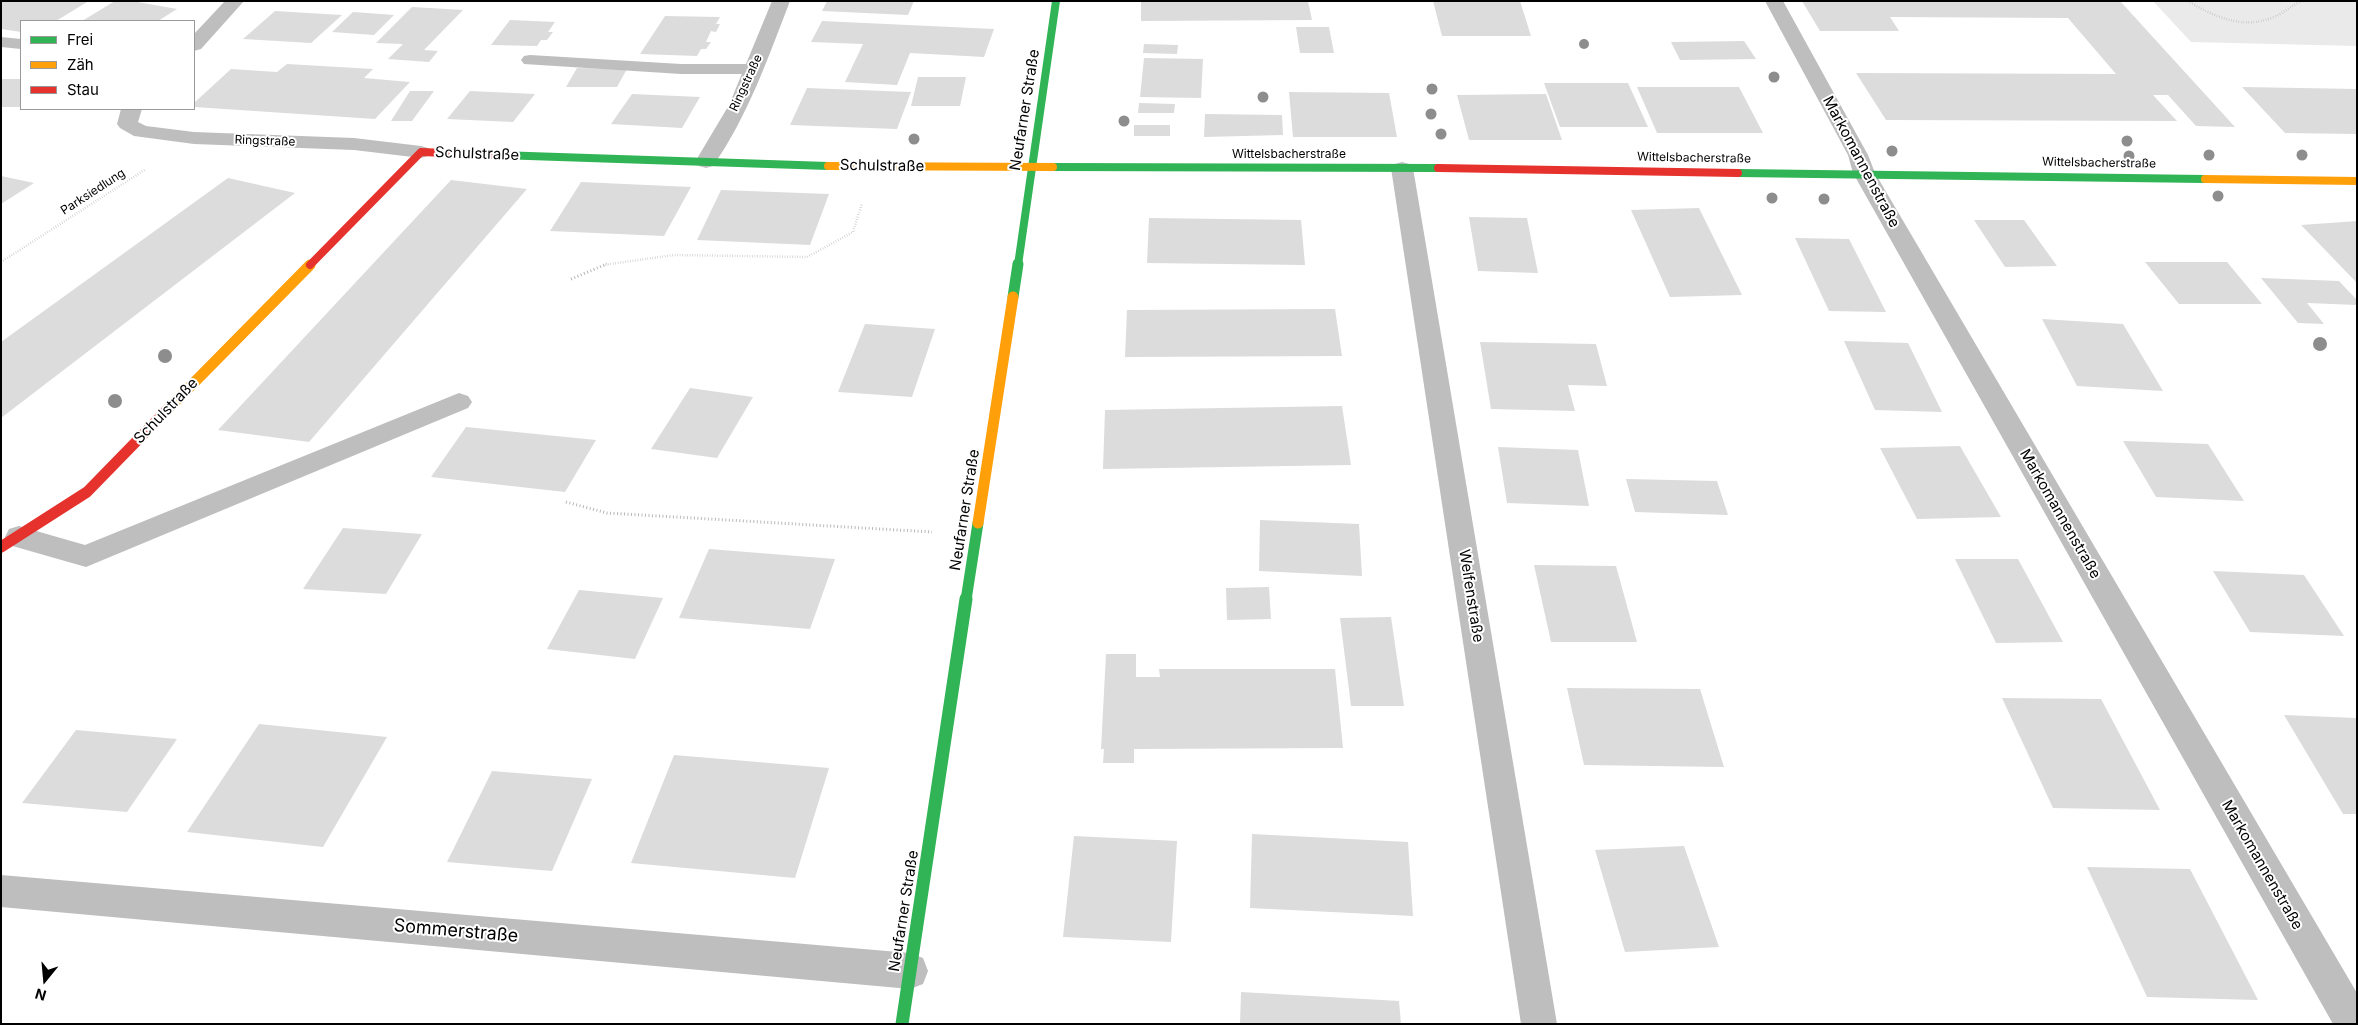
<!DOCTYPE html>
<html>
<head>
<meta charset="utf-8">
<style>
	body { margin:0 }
	#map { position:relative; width:2358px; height:1025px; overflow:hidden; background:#fff; font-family:Inter,sans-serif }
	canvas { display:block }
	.frame { position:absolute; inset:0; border:2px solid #000; pointer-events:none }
	.legend { position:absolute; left:20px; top:20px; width:175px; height:90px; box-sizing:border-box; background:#fff; border:1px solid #999; margin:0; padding:6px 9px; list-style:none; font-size:15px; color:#000 }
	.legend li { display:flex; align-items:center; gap:10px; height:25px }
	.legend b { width:25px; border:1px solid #999 }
	.north { position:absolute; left:20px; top:955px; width:50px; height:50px; -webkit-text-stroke:4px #fff; paint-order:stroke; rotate:197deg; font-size:14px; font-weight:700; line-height:20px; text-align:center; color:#000 }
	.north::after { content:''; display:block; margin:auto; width:18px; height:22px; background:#000; clip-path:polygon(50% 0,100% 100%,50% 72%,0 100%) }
</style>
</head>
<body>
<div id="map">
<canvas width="2358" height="1025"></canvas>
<div class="frame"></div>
<ul class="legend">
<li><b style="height:6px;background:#30b455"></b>Frei</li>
<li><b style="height:6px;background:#ff9f0a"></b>Zäh</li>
<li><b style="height:6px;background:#e5322d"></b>Stau</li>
</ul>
<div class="north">N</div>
</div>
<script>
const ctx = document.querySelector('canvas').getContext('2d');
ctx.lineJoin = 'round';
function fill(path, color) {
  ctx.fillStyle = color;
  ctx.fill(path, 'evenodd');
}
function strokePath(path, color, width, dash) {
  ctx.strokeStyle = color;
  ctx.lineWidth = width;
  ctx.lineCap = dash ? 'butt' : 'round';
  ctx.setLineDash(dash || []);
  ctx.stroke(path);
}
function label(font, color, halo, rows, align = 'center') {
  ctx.font = font + ' Inter,sans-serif';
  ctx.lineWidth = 4;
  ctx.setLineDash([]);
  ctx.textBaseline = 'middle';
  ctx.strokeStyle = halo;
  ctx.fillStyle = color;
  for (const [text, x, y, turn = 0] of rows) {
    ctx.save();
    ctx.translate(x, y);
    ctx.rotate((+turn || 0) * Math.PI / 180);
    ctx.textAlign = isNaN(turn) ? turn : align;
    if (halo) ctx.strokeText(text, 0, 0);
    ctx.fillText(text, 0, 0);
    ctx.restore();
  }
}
const green = new Path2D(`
	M2153,1H2357V46L2191,42Z`);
const building = new Path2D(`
	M1,1H81L87,2L56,21H21V32L1,29Z
	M115,1H132L177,9L158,21H82Z
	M827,1H914L908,15L822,11Z
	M1141,1H1308L1312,20L1141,21Z
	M1433,1H1520L1531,36H1442Z
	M1802,1H2120L2235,127L2196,126L2168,95H2153L2177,121L1886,120L1856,73L2116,74L2068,18L1890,17L1899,31H1820Z
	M412,7L463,10L424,50L438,51L429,62L388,59L403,44L376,43Z
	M275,11L342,15L311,43L243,39Z
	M353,12L367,13L394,15L374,35L332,32Z
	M665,16L720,17L716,24H720L716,32L711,31L706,42H711L706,49H701L697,56L640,54Z
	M510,20L555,22L548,32H553L547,40H541L537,46L491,45Z
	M822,21L994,29L984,57L910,53L897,85L845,82L863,44L811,42Z
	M1296,27H1329L1334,53H1300Z
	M1744,41L1756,59L1680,60L1671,42Z
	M1144,44L1178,45L1177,54L1143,53Z
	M1144,58L1203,59L1201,98L1140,97Z
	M287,64L373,69L364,78L410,82L375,119L194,107V103L231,69L277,72Z
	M577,68L627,69L617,87H566Z
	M918,77H966L960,106H911Z
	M1,79H21V107H1Z
	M1544,83H1628L1648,127H1560Z
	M1637,87H1739L1763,133H1657Z
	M2242,87L2357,89V134L2285,133Z
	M807,88L911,92L897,129L790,125Z
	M410,91H434L412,121H391Z
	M470,91L535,94L513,122L447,119Z
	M1289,92L1389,93L1397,137H1293Z
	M632,94L700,97L682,128L611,124Z
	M1546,94L1562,140H1469L1457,95Z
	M1139,103L1175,104L1174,113H1138Z
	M1205,114L1282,115L1283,135L1204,137Z
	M1134,125H1170V136H1134Z
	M1,176L34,183L1,204Z
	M228,178L295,193L1,418V342Z
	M451,180L527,189L309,442L218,430Z
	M581,182L691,187L664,236L550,231Z
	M721,190L829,194L810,245L697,240Z
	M1699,208L1742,295L1670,297L1631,210Z
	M1469,217L1527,218L1538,273L1478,271Z
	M1149,218L1301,220L1305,265L1147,263Z
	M1974,220H2024L2057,266L2005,267Z
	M2357,221V283L2301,225Z
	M1795,238L1849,239L1886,312L1829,311Z
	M2145,262H2227L2262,304H2179Z
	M2261,278L2339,281L2357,300V305L2307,303L2324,324L2298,323Z
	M1335,309L1342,356L1125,357L1127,310Z
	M2042,319L2123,324L2163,391L2077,386Z
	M865,324L935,329L912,397L838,392Z
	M1844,341L1908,343L1942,412L1875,410Z
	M1480,342L1596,344L1607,386L1568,385L1575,411L1491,409Z
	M690,388L753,397L717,458L651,449Z
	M1342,406L1351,465L1103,469L1105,410Z
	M466,427L596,440L565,492L431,477Z
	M2123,441L2208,444L2244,501L2156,497Z
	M1960,446L2001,517L1917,519L1880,448Z
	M1498,447L1578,450L1589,506L1507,503Z
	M1626,479L1717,481L1728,515L1635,512Z
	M1260,520L1359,524L1362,576L1259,571Z
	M343,528L422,534L386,594L303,589Z
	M709,549L835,559L810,629L679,618Z
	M1955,559H2018L2063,642L1996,643Z
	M1534,565L1616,566L1637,642H1551Z
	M2213,571L2304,575L2344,636L2250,632Z
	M1269,587L1271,619L1227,620L1226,588Z
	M579,590L663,598L635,659L547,649Z
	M1391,617L1404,706H1351L1340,618Z
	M1106,654H1136V677H1160L1159,669H1335L1343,748L1134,749V763H1103L1104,749H1101Z
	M1567,688L1700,689L1724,767L1584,765Z
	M2002,698L2101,699L2160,810L2053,808Z
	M2284,715L2357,718V814H2343Z
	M259,724L387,737L323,847L187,832Z
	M76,730L177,739L127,812L22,803Z
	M674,755L829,768L795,878L631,863Z
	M492,771L592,779L552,871L447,862Z
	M1252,834L1408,842L1413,916L1250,908Z
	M1074,836L1177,841L1171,942L1063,937Z
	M1684,846L1719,947L1625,952L1595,850Z
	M2087,867L2190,869L2258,1000L2147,997Z
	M1241,992L1399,1001L1401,1024H1240Z`);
const pathFar1 = new Path2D(`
	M2188,1C2214,17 2244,30 2274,17C2284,13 2292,5 2302,1
	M1,262L146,169
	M603,265L674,255L807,257L853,232L862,203`);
const path = new Path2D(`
	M571,279L607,264
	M566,502L607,513L932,532`);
const lane = new Path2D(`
	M1,37L21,39V49L1,47Z
	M530,55L681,64H754L760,65L763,69L760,73L754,74H681L524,64L521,60L524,56Z`);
const street = new Path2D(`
	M225,1H244L201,49L194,51V34Z
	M772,1H790C768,58 748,116 713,166L706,168L699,166L695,162L729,105Z
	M1765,1H1783L1868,155L1875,173L2357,993V1024H2333L1853,173L1848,155Z
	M121,109H142L138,122L146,126L194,132L354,138L421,146L428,148L431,152L428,156L421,158L354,150L194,144L134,136L120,128L117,124Z
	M1402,162L1409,164L1413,168L1557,1024H1521L1391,168L1395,164Z
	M459,393L468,396L472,402L468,408L86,567L9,545L5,537L9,529L19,526L85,545Z
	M1,875L910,953L923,958L928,971L923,984L910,989L1,907Z`);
const fastFar2 = new Path2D(`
	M499,155L828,166
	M1053,167L1438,168
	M1738,173L2205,179
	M1018,265L1056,1`);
const fastFar1 = new Path2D(`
	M1013,297L1018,264
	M966,600L978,523`);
const fast = new Path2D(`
	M902,1024L966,599`);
const slowFar1 = new Path2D(`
	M828,166L1053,167
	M2205,179L2357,181`);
const slow = new Path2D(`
	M167,410L310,265
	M978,523L1013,297`);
const jamFar1 = new Path2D(`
	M1438,168L1738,173
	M310,265L421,152L499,155`);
const jam = new Path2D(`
	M1,547L87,492L167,410`);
const trees = [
	[1584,44,5],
	[1774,77,5.5],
	[1432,89,5.5],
	[1263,97,5.5],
	[1431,114,5.5],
	[1124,121,5.5],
	[1441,134,5.5],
	[914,139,5.5],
	[2127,141,5.5],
	[1892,151,5.5],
	[2209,155,5.5],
	[2302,155,5.5],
	[2129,156,5.5],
	[2218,196,5.5],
	[1772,198,5.5],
	[1824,199,5.5],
	[2320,344,7],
	[165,356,7],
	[115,401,7]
];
const farStreetnames = [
	["Ringstraße",746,83,-65],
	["Ringstraße",265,141,2],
	["Wittelsbacherstraße",1289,154],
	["Wittelsbacherstraße",1694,158,1],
	["Wittelsbacherstraße",2099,163,1],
	["Parksiedlung",93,192,-33]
];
const streetNames = [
	["Neufarner Straße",1025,110,-81],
	["Schulstraße",477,154,2],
	["Markomannenstraße",1861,162,62],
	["Schulstraße",882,166,1],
	["Schulstraße",166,411,-46],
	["Neufarner Straße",965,510,-81],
	["Markomannenstraße",2060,514,60],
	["Welfenstraße",1471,596,81],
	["Markomannenstraße",2262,865,60],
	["Neufarner Straße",904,911,-81]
];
const nearStreetnames = [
	["Sommerstraße",456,931,5]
];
fill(green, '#eaeaea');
fill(building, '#dcdcdc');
strokePath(pathFar1, '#b8b8b8', 2.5, [0.5, 2]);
strokePath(path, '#b8b8b8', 3, [1, 2.5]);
fill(lane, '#bebebe');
fill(street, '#bebebe');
strokePath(fastFar2, '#30b455', 8);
strokePath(fastFar1, '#30b455', 11);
strokePath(fast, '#30b455', 13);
strokePath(slowFar1, '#ff9f0a', 8);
strokePath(slow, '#ff9f0a', 11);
strokePath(jamFar1, '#e5322d', 8);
strokePath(jam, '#e5322d', 11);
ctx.fillStyle = '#8d8d8d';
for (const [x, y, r] of trees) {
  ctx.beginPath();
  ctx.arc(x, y, r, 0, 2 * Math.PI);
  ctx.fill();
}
label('12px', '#000', '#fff', farStreetnames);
label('15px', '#000', '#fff', streetNames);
label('18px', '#000', '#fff', nearStreetnames);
</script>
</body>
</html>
